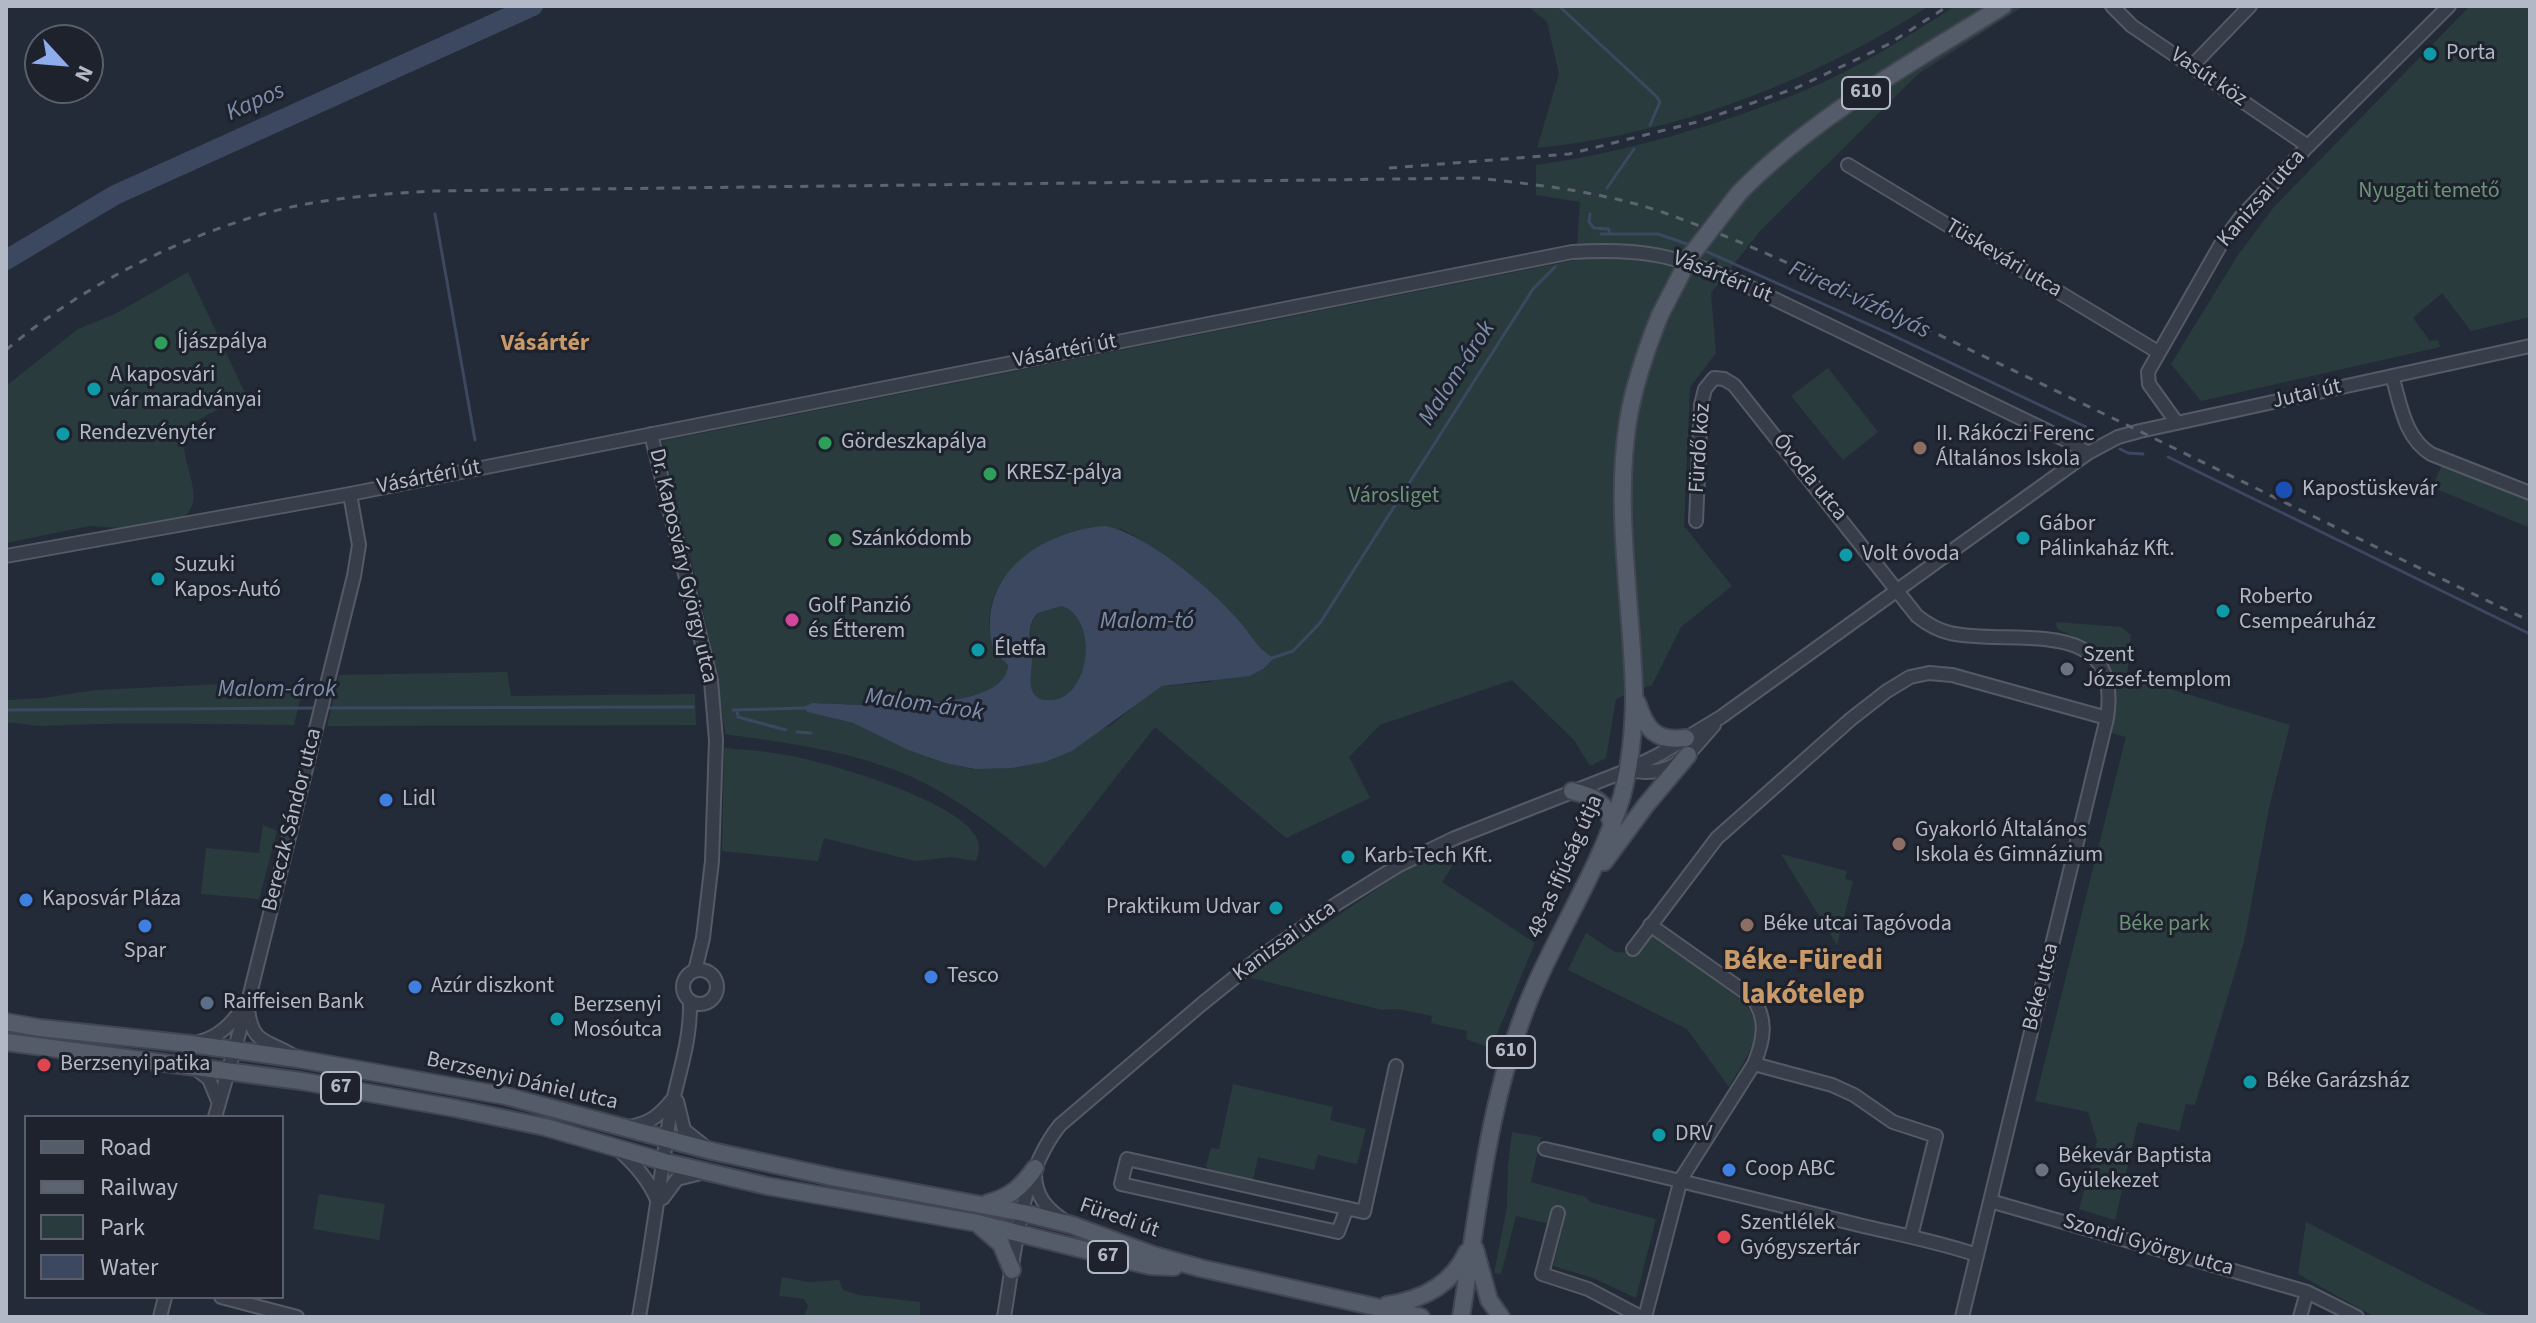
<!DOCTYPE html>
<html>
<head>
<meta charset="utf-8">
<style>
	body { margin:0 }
	#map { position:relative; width:2536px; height:1323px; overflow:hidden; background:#242b38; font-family:"Source Sans 3",sans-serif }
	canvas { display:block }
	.frame { position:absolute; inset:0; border:8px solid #b2b8c5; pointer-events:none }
	.legend { position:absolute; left:24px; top:1115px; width:260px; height:184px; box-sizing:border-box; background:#1d222d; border:2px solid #595e6a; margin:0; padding:10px 14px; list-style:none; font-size:24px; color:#b2b8c5 }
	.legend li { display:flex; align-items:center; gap:16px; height:40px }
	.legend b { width:40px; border:2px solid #595e6a }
	.north { position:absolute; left:24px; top:24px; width:80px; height:80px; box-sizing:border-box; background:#1d222d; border:2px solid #595e6a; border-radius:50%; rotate:116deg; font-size:22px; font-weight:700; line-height:32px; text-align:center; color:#b2b8c5 }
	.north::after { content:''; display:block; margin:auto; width:28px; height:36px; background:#8faced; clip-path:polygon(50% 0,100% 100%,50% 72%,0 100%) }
</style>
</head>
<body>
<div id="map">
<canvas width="2536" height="1323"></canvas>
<div class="frame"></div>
<ul class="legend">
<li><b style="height:10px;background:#555c69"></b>Road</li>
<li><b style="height:10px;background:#5c6371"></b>Railway</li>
<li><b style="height:22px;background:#2a3b3d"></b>Park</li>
<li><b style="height:22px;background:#3b4860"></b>Water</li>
</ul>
<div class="north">N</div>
</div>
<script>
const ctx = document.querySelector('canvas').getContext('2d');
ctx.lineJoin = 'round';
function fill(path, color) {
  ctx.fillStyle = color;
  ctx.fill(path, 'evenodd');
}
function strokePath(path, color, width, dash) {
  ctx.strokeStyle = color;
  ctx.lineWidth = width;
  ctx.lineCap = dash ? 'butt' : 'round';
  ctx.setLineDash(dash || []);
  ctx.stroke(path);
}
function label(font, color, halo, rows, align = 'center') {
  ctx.font = font + ' "Source Sans 3",sans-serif';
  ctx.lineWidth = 6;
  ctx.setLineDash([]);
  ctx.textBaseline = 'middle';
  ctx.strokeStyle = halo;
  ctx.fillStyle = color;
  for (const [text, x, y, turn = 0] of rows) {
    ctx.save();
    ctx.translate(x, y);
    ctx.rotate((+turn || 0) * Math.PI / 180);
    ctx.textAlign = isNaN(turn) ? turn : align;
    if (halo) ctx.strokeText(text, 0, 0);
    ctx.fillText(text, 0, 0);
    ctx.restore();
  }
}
const green = new Path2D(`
	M1528,6H1929C1812,82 1675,134 1537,148L1559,74L1547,22Z
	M1955,6H2024L1918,74L1760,231L1711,293L1716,353L1690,387L1684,526L1732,586L1681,627L1652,685L1616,699L1606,758L1590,766L1574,740L1512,680L1380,725L1349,757L1370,798L1286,838L1155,727L1045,868C1003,834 962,800 912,777C853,751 788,743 725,734C714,634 684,538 662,441L1576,260L1580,202L1536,195V165C1623,153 1719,125 1801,92C1855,70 1906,38 1955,6ZM1121,529C1143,539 1159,552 1178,567C1212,594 1236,617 1262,652L1210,682L1162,686L1151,692L1110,726L975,769L945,763L908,750L853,723L807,712L812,703C848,704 1006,716 1008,665C964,616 1006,556 1060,536C1077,530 1102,531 1121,529Z
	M2470,6H2530V317L2471,331L2442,293L2413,318L2430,341L2438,340L2440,347L2201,401L2171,364L2236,258L2274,207Z
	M188,272L247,397C232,404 195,417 187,431C174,454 209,496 185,516L123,528L89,526L6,543V386L78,329L115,314Z
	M1828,368L1878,432L1843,460L1791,396Z
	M2445,459L2530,493V528L2432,487Z
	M1062,606C1101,620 1089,704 1047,700C1040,700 1035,697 1032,690C1029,682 1032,669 1032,659C1033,641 1024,627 1039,613Z
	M2056,622L2121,627L2131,635L2127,676L2290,725L2270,803L2244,942L2195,1105L2186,1104L2179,1131L2138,1122L2115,1220L2079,1209L2097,1141L2088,1112L2035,1101L2126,737L2108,732C2111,720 2115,707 2116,695C2120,660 2084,640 2057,629Z
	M507,672L511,696L695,694L696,725L327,726L339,675Z
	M223,684L240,693L302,692L294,725C210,724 126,722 42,726C30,726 19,722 6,723V700L43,698L96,690Z
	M724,748C745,750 766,751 786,755C827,762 957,800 976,837C981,846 979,852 976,861L951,857L915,861L824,838L818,861L722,851Z
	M263,825L277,831L259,899L201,894L206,848L259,853Z
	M1444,849L1458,857L1442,882L1535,943L1491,1048L1466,1039L1467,1031L1431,1023L1432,1016L1398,1009L1382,1010L1248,977L1405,870Z
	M1781,854L1847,871L1845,879L1853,881L1837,945Z
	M1586,933L1615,952L1637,953L1651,934L1743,1001C1770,1033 1746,1057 1729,1087L1687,1029L1568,970Z
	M1233,1084L1333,1107L1330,1120L1366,1129L1357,1164L1318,1155L1314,1170L1258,1157L1253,1180L1210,1171L1206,1166L1211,1148L1219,1149Z
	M1512,1132L1541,1137L1531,1182L1586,1197L1590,1202L1656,1219L1636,1298L1593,1278L1553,1266L1563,1227L1516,1216L1501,1274L1494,1273L1507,1207L1508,1166Z
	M319,1194L385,1204L379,1240L313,1229Z
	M2306,1222L2492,1317H2375L2298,1274Z
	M782,1277L808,1282L839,1280L843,1290L859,1295L920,1302V1317H804L808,1306L804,1299L779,1296Z`);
const water = new Path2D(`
	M1105,526C1146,533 1213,590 1240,622C1252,636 1258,650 1274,658L1263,669L1250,676L1162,686L1072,751L1045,762L1011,768L975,769L945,763L908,750L853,723L807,712L804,707L812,703C848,704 1006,716 1008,665C1004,660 998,657 995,651C990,643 990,631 990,621C993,562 1052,530 1105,526ZM1062,606C1101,620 1089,704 1047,700C1040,700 1035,697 1032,690C1029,682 1032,669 1032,660C1032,642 1024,627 1038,613Z`);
const stream = new Path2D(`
	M1559,6L1656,96L1660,102L1650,125
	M1607,188L1634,149
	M435,214L475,440
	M1590,214L1589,222L1594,228L1609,229V233
	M1601,234H1658L1690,245
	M1701,249L1890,334L2086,427
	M2120,449L2128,453L2143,454
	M2168,457L2530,634
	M1272,658L1293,651L1320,623L1533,289L1555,267
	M324,708L693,707
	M6,710L317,708
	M733,710L806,708
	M737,711L738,717L786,730
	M797,732L811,733`);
const river = new Path2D(`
	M6,260L115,195L533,6`);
const minor = new Path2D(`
	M2112,6L2132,26L2308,146
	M2192,66L2250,6
	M1848,165L2158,352
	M2392,376C2401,405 2404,437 2431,454L2530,493
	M2177,423L2149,384L2148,372L2221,244L2241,217L2308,146L2449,6
	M651,434L711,681L716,740L712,861L703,938L695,971
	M1696,521L1701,405L1705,389L1714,378L1724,379L1734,385L1917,616C1927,624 1937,630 1950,633C2013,647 2123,612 2107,718L1962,1317
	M6,556L350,494L1572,252C1642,248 1673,255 1737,281L2064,439L2088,453
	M1628,770C1673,779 1687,756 1714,725
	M1633,949L1717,838L1851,719L1887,691L1910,677L1929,673L1952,675L2107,718
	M683 987a17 17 0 1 1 34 0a17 17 0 1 1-34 0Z
	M248,1009C252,1046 268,1039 295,1057
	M199,1042C219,1037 231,1024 243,1008
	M1754,1064L1832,1085L1854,1095L1893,1122L1936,1136L1911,1236
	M195,1068L209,1079L218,1101
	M677,1101L684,1130L703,1145
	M215,1117L248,1002L354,576L359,545L350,494
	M628,1127C649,1124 659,1116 672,1100
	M1545,1149C1646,1172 1746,1197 1847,1222C1890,1233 1934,1240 1977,1255
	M619,1150C636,1166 649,1180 658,1202
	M1035,1176C1036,1196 1046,1208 1062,1219
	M663,1198L677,1179L701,1173
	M1990,1201L2307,1292L2357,1317
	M1347,1208L1338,1232L1121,1184L1127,1159L1364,1212L1396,1066
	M1558,1213L1542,1274L1588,1289L1641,1317
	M221,1297L297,1317
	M160,1317L165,1297
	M639,1317C650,1254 659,1191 668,1128C674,1083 691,1049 690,1001
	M1004,1317C1015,1254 1019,1176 1060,1125L1203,1003L1259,958L1338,903L1399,865L1455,838L1628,770L1660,754L1721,717L2088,453L2118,437L2140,431L2530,346
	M1645,1317L1681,1179L1754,1064C1764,1040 1768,1019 1752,997L1650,925
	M2300,1317L2307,1292`);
const major = new Path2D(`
	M1739,193C1814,116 1912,63 2003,6
	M1637,702C1646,730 1656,742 1686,738
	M1572,791C1593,796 1608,802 1612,826
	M1604,862L1646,805L1688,755
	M6,1022L40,1028L191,1044L299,1059L506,1096L712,1151L832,1177L1024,1213L1072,1225L1153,1255L1200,1268L1421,1317
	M6,1042L301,1081L454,1108L545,1127L665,1162L767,1186L977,1223L1150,1266L1174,1267
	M988,1203C1010,1197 1022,1187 1035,1168
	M981,1227L1001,1244L1012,1270
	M1475,1249L1489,1300L1501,1317
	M1387,1305C1421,1300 1452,1285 1467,1252
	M1461,1317C1477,1219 1486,1118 1520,1024C1547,946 1598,876 1622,796C1631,762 1634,728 1634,693C1632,603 1614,511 1628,421C1634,384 1646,350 1660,315`);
const rail = new Path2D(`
	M1389,168L1569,154L1697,122L1796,88L1887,45L1948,6
	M6,350C80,288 170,241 263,214C315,199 378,194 432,191L1478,178C1540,185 1603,192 1662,212C1772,251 1876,305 1981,355C2165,442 2346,534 2530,621`);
const majorBridge = new Path2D(`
	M1660,315L1691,255L1739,193`);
const markers = [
	[2430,54,8,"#0f9aa8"],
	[161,343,8,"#2e9e5b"],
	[94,389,8,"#0f9aa8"],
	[63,434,8,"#0f9aa8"],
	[825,443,8,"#2e9e5b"],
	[1920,448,8,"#8d6e63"],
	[990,474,8,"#2e9e5b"],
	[2284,490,10,"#1a4fb4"],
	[2023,538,8,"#0f9aa8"],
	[835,540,8,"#2e9e5b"],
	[1846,555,8,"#0f9aa8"],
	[158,579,8,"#0f9aa8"],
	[2223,611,8,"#0f9aa8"],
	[792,620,8,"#d1479c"],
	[978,650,8,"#0f9aa8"],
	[2067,669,8,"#6b7280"],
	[386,800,8,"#3f7fe0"],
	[1899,844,8,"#8d6e63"],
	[1348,857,8,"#0f9aa8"],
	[26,900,8,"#3f7fe0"],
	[1276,908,8,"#0f9aa8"],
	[1747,925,8,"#8d6e63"],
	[145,926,8,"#3f7fe0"],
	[931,977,8,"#3f7fe0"],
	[415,987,8,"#3f7fe0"],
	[207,1003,8,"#5c6f8a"],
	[557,1019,8,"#0f9aa8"],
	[44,1065,8,"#e0444e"],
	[2250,1082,8,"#0f9aa8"],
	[1659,1135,8,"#0f9aa8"],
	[1729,1170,8,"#3f7fe0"],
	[2042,1170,8,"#6b7280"],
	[1724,1237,8,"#e0444e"]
];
const shields = [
	[1866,93,48],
	[1511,1052,48],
	[341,1088,40],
	[1108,1257,40]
];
const shieldNames = [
	["610",1866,93],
	["610",1511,1052],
	["67",341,1088],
	["67",1108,1257]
];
const poiNames = [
	["Porta",2446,54],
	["Íjászpálya",177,343],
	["A kaposvári",110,376],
	["vár maradványai",110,401],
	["Rendezvénytér",79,434],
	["II. Rákóczi Ferenc",1936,435],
	["Általános Iskola",1936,460],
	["Gördeszkapálya",841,443],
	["KRESZ-pálya",1006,474],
	["Kapostüskevár",2302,490],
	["Gábor",2039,525],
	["Pálinkaház Kft.",2039,550],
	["Szánkódomb",851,540],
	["Volt óvoda",1862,555],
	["Suzuki",174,566],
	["Kapos-Autó",174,591],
	["Roberto",2239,598],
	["Csempeáruház",2239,623],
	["Golf Panzió",808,607],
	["és Étterem",808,632],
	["Életfa",994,650],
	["Szent",2083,656],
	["József-templom",2083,681],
	["Lidl",402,800],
	["Gyakorló Általános",1915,831],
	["Iskola és Gimnázium",1915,856],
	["Karb-Tech Kft.",1364,857],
	["Kaposvár Pláza",42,900],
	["Praktikum Udvar",1260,908,"right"],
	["Béke utcai Tagóvoda",1763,925],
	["Spar",145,952,"center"],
	["Tesco",947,977],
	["Azúr diszkont",431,987],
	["Raiffeisen Bank",223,1003],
	["Berzsenyi",573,1006],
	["Mosóutca",573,1031],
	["Berzsenyi patika",60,1065],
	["Béke Garázsház",2266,1082],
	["DRV",1675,1135],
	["Békevár Baptista",2058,1157],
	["Gyülekezet",2058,1182],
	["Coop ABC",1745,1170],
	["Szentlélek",1740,1224],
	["Gyógyszertár",1740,1249]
];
const streetNames = [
	["Vasút köz",2208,78,34],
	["Kanizsai utca",2262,199,-49],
	["Tüskevári utca",2003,259,31],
	["Vásártéri út",1722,278,22],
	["Vásártéri út",1065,352,-11],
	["Jutai út",2307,395,-13],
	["Fürdő köz",1701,448,-86],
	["Vásártéri út",429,478,-11],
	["Óvoda utca",1809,478,51],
	["Dr. Kaposváry György utca",682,566,77],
	["Bereczk Sándor utca",293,820,-76],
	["48-as ifjúság útja",1566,867,-66],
	["Kanizsai utca",1285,942,-36],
	["Béke utca",2042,987,-76],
	["Berzsenyi Dániel utca",522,1082,13],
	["Füredi út",1119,1219,19],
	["Szondi György utca",2148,1246,16]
];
const parkNames = [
	["Nyugati temető",2429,192],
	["Városliget",1394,497],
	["Béke park",2164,925]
];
const waterNames = [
	["Kapos",256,103,-24],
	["Füredi-vízfolyás",1859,301,25],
	["Malom-árok",1458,374,-57],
	["Malom-tó",1147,623],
	["Malom-árok",277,691],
	["Malom-árok",924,706,8]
];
const neighbourhoodNames = [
	["Vásártér",545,345]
];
const districtNames = [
	["Béke-Füredi",1803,962],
	["lakótelep",1803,996]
];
fill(green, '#2a3b3d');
fill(water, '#3b4860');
strokePath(stream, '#3b4860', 3);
strokePath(river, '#3b4860', 20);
strokePath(minor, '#555b66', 16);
strokePath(major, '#414652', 20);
strokePath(minor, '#373d49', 12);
strokePath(major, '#555c69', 16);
strokePath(rail, '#5c6371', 3, [8, 8]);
strokePath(majorBridge, '#414652', 20, []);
strokePath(majorBridge, '#555c69', 16);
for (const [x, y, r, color] of markers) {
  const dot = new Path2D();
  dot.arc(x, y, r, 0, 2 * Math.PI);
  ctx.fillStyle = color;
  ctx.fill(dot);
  strokePath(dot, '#1d222d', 3);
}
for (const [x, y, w] of shields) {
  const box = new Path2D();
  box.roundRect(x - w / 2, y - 16, w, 32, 6);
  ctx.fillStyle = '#1d222d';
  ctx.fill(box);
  strokePath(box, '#b2b8c5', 2);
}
label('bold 20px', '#b2b8c5', null, shieldNames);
label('22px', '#b2b8c5', '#1d222d', poiNames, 'left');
label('22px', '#b2b8c5', '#1d222d', streetNames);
label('22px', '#6c9378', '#1d222d', parkNames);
label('italic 24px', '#7d8daa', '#1d222d', waterNames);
label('bold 24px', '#c99a69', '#1d222d', neighbourhoodNames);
label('bold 30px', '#c99a69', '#1d222d', districtNames);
</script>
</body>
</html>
